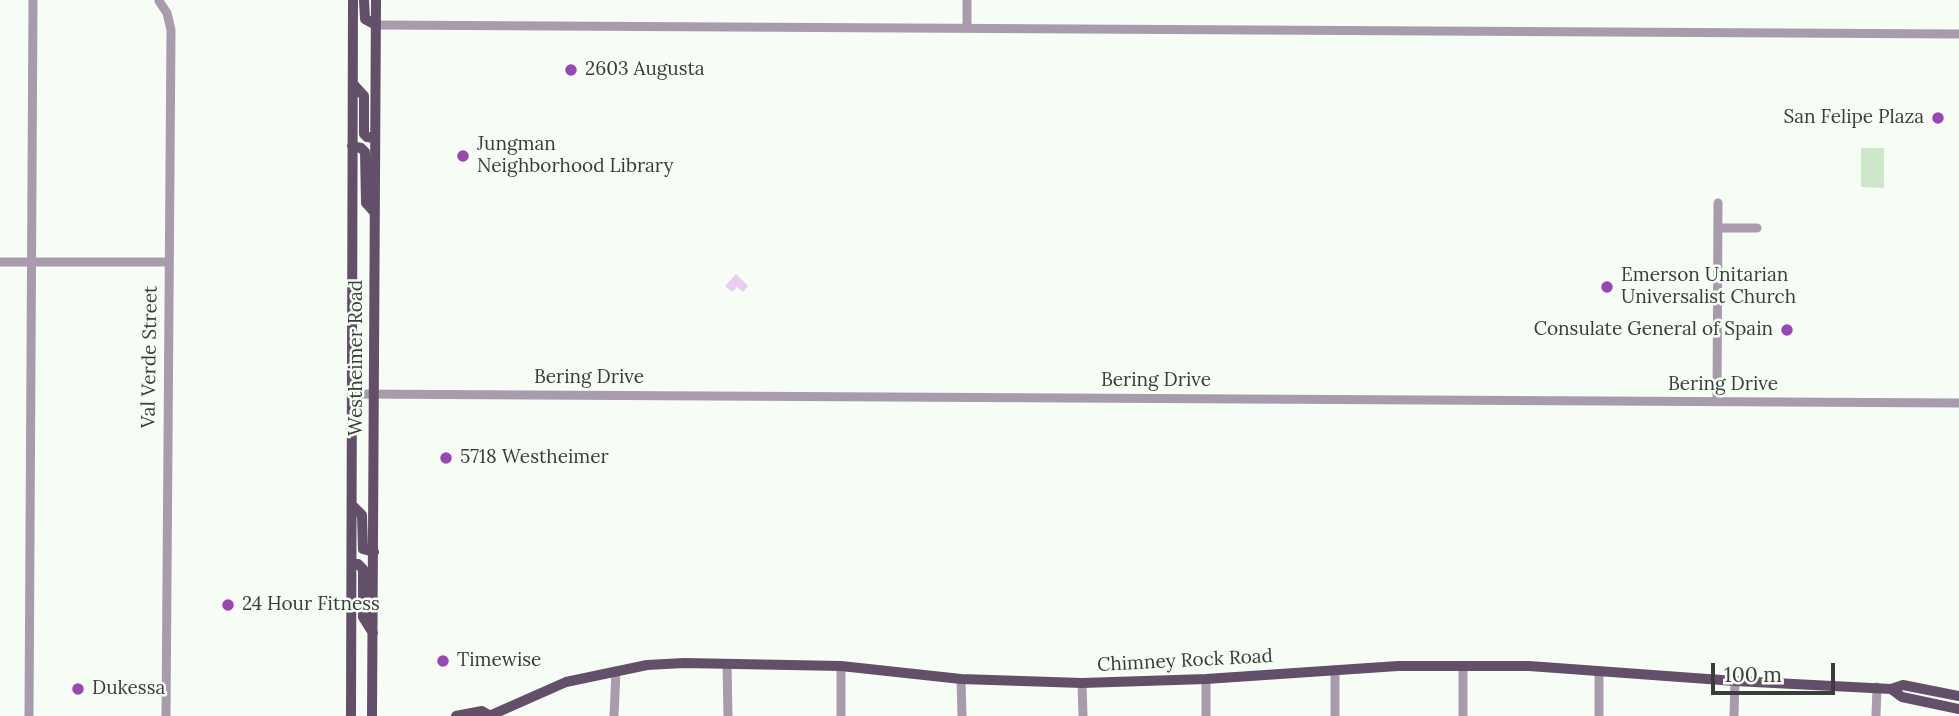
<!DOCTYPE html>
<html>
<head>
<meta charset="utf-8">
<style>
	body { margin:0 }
	#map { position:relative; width:1959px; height:716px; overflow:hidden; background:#f6fdf5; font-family:Lora,serif }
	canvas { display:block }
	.scale { position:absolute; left:1711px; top:663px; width:124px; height:32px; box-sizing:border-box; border:4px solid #3a3d39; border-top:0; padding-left:9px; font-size:21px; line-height:24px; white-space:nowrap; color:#3a3d39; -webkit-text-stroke:5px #f6fdf5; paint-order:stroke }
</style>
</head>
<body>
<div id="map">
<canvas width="1959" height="716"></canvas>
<div class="scale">100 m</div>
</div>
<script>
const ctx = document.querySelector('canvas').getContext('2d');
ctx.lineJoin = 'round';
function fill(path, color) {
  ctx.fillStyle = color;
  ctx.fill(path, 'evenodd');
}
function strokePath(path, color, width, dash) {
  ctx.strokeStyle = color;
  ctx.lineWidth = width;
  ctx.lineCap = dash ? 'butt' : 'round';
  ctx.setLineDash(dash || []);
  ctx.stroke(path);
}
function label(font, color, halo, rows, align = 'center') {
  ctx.font = font + ' Lora,serif';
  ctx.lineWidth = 5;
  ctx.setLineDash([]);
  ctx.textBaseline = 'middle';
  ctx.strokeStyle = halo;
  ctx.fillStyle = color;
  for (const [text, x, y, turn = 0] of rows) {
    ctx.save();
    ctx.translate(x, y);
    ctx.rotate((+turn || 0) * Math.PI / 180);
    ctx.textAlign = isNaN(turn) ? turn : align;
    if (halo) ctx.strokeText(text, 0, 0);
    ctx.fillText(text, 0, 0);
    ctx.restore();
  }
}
const green = new Path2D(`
	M1861,148H1884V188L1861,187Z`);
const water = new Path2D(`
	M736,274L748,286L743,292L737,287L732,292L725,286Z`);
const minor = new Path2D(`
	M159,1L167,13L171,30L166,716
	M376,25L1959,34
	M967,28V0
	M1718,228H1757
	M0,262H168
	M352,394L1959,403
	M1717,402L1718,203
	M727,664L728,716
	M841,666V716
	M1463,666V716
	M1335,670V716
	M1599,671V716
	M961,679L962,716
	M1206,679V716
	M1082,683L1083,716
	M29,716L33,0
	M614,716L616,671
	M1734,716L1735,681
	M1876,716L1877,687`);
const major = new Path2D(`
	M364,0L365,19L376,25
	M353,84L364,96V134L367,137L374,138
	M352,146L361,148L365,152L366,203L374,212
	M352,505L362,515L363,549L374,552
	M352,564H358L363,569V617L373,633
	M1891,689L1902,697L1959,709
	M351,716L353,0
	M372,716L376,0
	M456,716L482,711L489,715
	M489,716L566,682L647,665L684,663L841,666L961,679L1082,683L1206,679L1398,666H1529L1735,681L1891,689L1903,685L1959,696`);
const markers = [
	[571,70,7,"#9b46b4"],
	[1938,118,7,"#9b46b4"],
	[463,156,7,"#9b46b4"],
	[1607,287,7,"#9b46b4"],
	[1787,330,7,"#9b46b4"],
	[446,458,7,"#9b46b4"],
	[228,605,7,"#9b46b4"],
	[443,661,7,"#9b46b4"],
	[78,689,7,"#9b46b4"]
];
const poiNames = [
	["2603 Augusta",585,70],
	["San Felipe Plaza",1924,118,"right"],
	["Jungman",477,145],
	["Neighborhood Library",477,167],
	["Emerson Unitarian",1621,276],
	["Universalist Church",1621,298],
	["Consulate General of Spain",1773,330,"right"],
	["5718 Westheimer",460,458],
	["24 Hour Fitness",242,605],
	["Timewise",457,661],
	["Dukessa",92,689]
];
const streetNames = [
	["Val Verde Street",150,357,-89],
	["Westheimer Road",357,358,-90],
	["Bering Drive",589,378],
	["Bering Drive",1156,381],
	["Bering Drive",1723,385],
	["Chimney Rock Road",1185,661,-3]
];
fill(green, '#cde8c8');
fill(water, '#e9cdf2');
strokePath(minor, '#a89cac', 9);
strokePath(major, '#634f6a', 10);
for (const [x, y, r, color] of markers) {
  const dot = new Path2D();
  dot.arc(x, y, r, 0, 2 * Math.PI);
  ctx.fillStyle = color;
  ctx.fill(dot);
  strokePath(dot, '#f6fdf5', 2.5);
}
label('19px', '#3a3d39', '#f6fdf5', poiNames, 'left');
label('19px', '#3a3d39', '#f6fdf5', streetNames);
</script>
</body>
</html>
